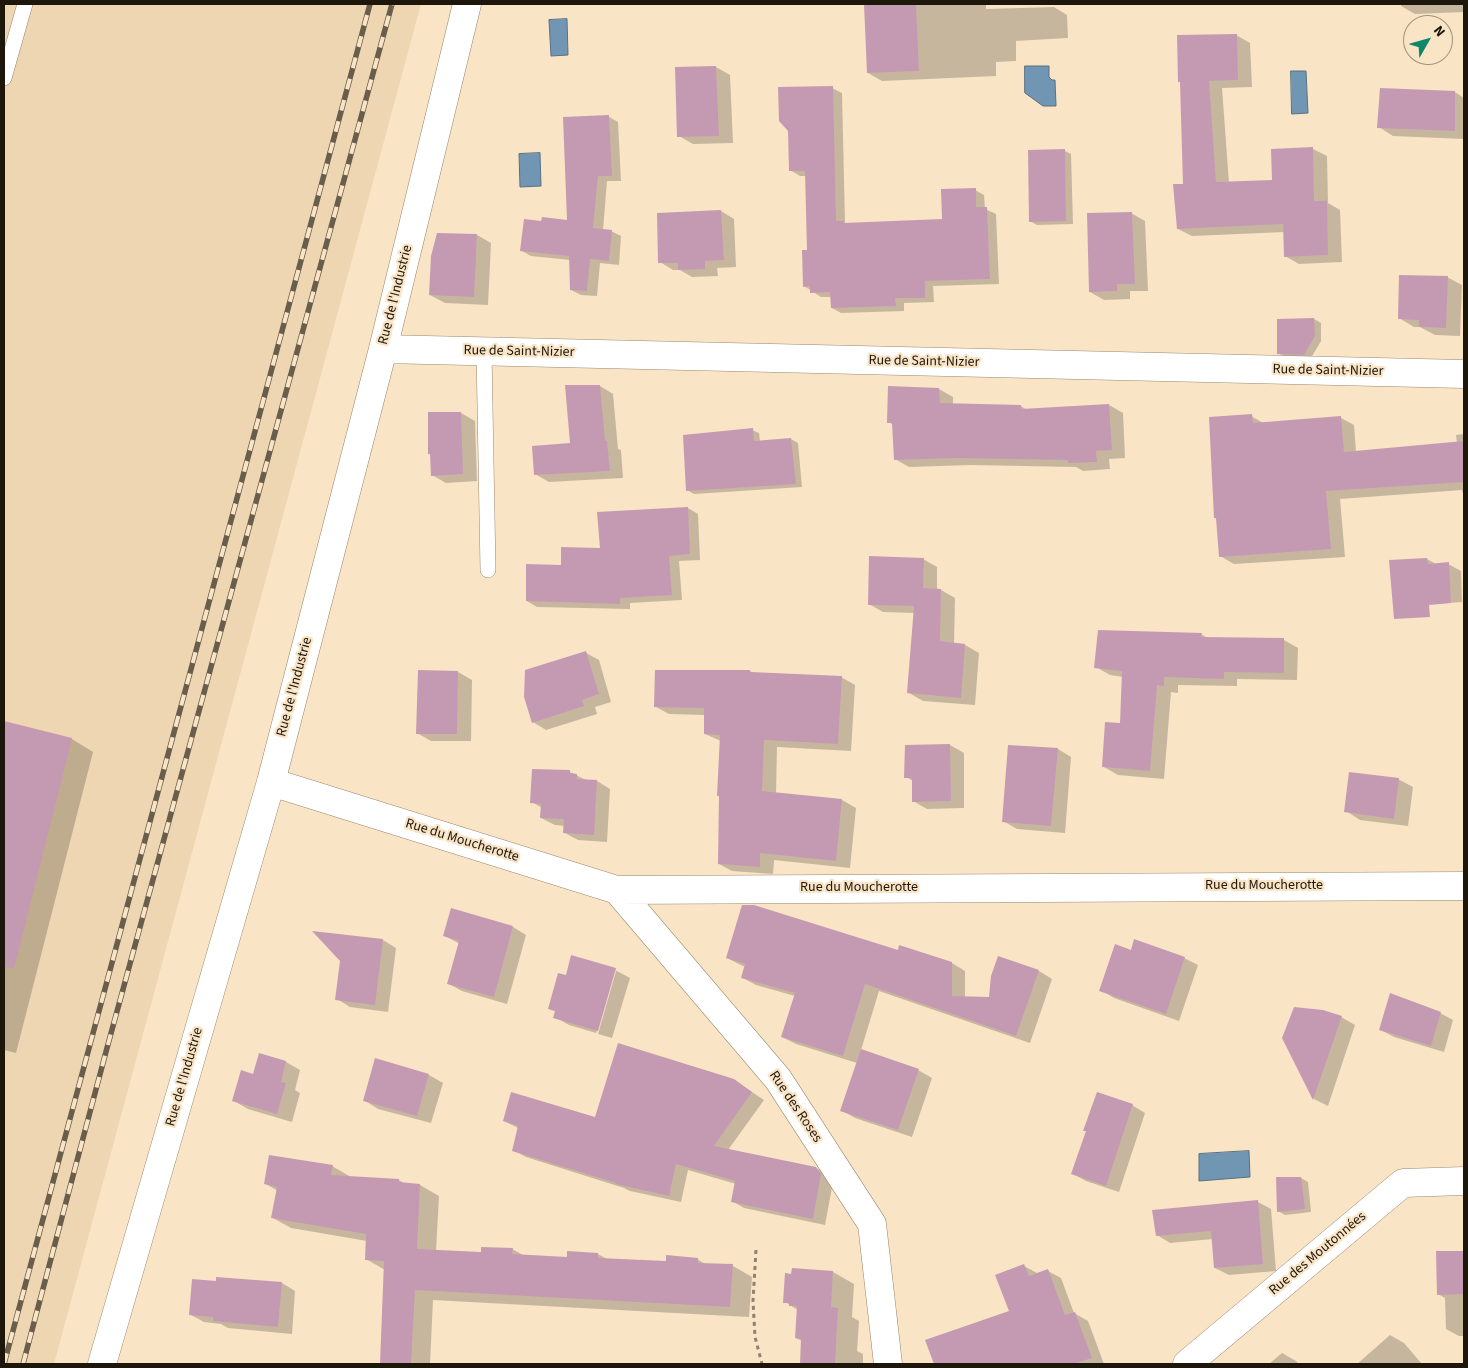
<!DOCTYPE html>
<html>
<head>
<meta charset="utf-8">
<style>
	body { margin:0 }
	#map { position:relative; width:1468px; height:1368px; overflow:hidden; background:#f9e4c6; font-family:"Source Sans 3",sans-serif }
	canvas { display:block }
	.frame { position:absolute; inset:0; border:5px solid #1d160b; pointer-events:none }
	.north { position:absolute; left:1403px; top:15px; width:50px; height:50px; box-sizing:border-box; background:#f9e4c6; border:1px solid #a1927b; border-radius:50%; rotate:52deg; font-size:14px; font-weight:700; line-height:20px; text-align:center; color:#1d160b }
	.north::after { content:''; display:block; margin:auto; width:18px; height:22px; background:#0e8869; clip-path:polygon(50% 0,100% 100%,50% 72%,0 100%) }
</style>
</head>
<body>
<div id="map">
<canvas width="1468" height="1368"></canvas>
<div class="frame"></div>
<div class="north">N</div>
</div>
<script>
const ctx = document.querySelector('canvas').getContext('2d');
ctx.lineJoin = 'round';
function fill(path, color) {
  ctx.fillStyle = color;
  ctx.fill(path, 'evenodd');
}
function strokePath(path, color, width, dash) {
  ctx.strokeStyle = color;
  ctx.lineWidth = width;
  ctx.lineCap = dash ? 'butt' : 'round';
  ctx.setLineDash(dash || []);
  ctx.stroke(path);
}
function label(font, color, halo, rows, align = 'center') {
  ctx.font = font + ' "Source Sans 3",sans-serif';
  ctx.lineWidth = 4.5;
  ctx.setLineDash([]);
  ctx.textBaseline = 'middle';
  ctx.strokeStyle = halo;
  ctx.fillStyle = color;
  for (const [text, x, y, turn = 0] of rows) {
    ctx.save();
    ctx.translate(x, y);
    ctx.rotate((+turn || 0) * Math.PI / 180);
    ctx.textAlign = isNaN(turn) ? turn : align;
    if (halo) ctx.strokeText(text, 0, 0);
    ctx.fillText(text, 0, 0);
    ctx.restore();
  }
}
const built = new Path2D(`
	M4,4H421L54,1364H4Z`);
const water = new Path2D(`
	M567,19L568,55L551,56L549,20Z
	M1025,66H1049V77L1052,80H1055L1056,106H1043L1025,93Z
	M1291,71H1306L1308,113L1292,114Z
	M540,153L541,186L520,187L519,154Z
	M1249,1151L1250,1177L1199,1181V1154Z`);
const shadow = new Path2D(`
	M865,4H986V9L1054,7L1067,15L1068,38L1016,41V61L996,62V76L882,81L868,73Z
	M1401,4H1464V12L1415,14L1401,6Z
	M1236,35L1250,43L1252,87L1222,88L1229,183L1273,181L1313,149L1327,156L1328,203L1340,210L1342,262L1299,264L1285,256V232L1192,236L1178,229L1185,185L1181,82Z
	M716,67L730,75L733,143L693,144L679,136Z
	M832,88L842,93L845,223L848,225L943,221L975,190L984,195L985,209L996,214L999,284L933,286L934,302L904,303V311L841,313L832,308V297H821L804,286L809,252L806,176H800L790,170Z
	M1455,92L1464,98V139L1393,136L1379,127Z
	M609,117L618,122L621,181H607L603,230L611,231L621,236L619,265L600,263L597,296L581,295L571,290L570,260L531,256L522,251L542,223L568,221Z
	M1065,151L1071,154L1073,224L1037,225L1030,221Z
	M721,211L734,219L736,267L717,268L718,276L692,277L680,270H673L660,262Z
	M1131,213L1145,221L1148,291H1130V299L1104,300L1090,292Z
	M477,235L491,243L488,305L445,303L430,295Z
	M1447,277L1462,285L1460,336L1435,335L1420,327H1414L1399,318Z
	M1314,319L1321,323V341L1311,358L1285,357L1278,353Z
	M600,386L613,394L618,449L621,450L623,478L549,482L535,474L571,445Z
	M939,389L953,397V405L1021,406L1027,410L1109,405L1123,413L1125,458L1109,459L1110,469L1083,471L1076,467L971,465L909,467L895,459L893,425L889,422Z
	M461,413L475,421L477,481L446,483L432,475Z
	M1251,416L1265,424L1341,418L1354,425L1356,452L1457,443L1456,435L1464,434V495L1463,494L1462,490L1340,499L1345,557L1234,564L1220,556L1217,519L1215,518Z
	M752,430L759,433L760,441L791,439L798,443L802,487L694,494L687,490Z
	M688,508L698,514L700,560L679,561L682,600L630,603V609L537,607L527,601L601,549Z
	M923,559L937,567V590H941L955,598L954,644L965,645L979,653L975,705L923,701L909,693L915,613L883,612L869,604Z
	M1427,559L1436,564H1448L1461,571L1462,602L1406,606Z
	M1201,634L1209,639L1284,640L1298,648L1297,680L1237,679V686L1178,685V693L1171,692L1164,779L1118,775L1104,767L1121,725L1123,677L1110,675L1096,667Z
	M586,653L599,660L611,702L595,707L597,714L546,730L533,722Z
	M750,671L754,673L841,677L855,685L851,751L777,747L776,794L842,800L856,808L850,868L774,860L773,874L732,871L719,864L721,741L705,734V715L669,714L656,707Z
	M458,672L472,680L471,741H431L417,733Z
	M4,722L72,739L93,752L16,1053L4,1050Z
	M950,745L964,753V808L927,809L913,801V781L906,777V746Z
	M1058,749L1071,757L1065,833L1017,829L1003,821Z
	M570,772L586,780L597,781L610,789L607,842L578,840L565,833V826L555,825L541,818L542,808L532,802Z
	M1398,779L1413,787L1408,826L1360,820L1346,811Z
	M513,927L526,935L507,1004L462,991L449,984L460,944L445,936Z
	M383,940L396,948L388,1012L350,1007L337,999Z
	M1132,951L1184,958L1198,965L1179,1021L1114,998L1101,990Z
	M898,952L952,963L965,971V998L990,999L1039,971L1052,979L1030,1043L879,991L861,1050L918,1070L932,1078L912,1137L855,1118L841,1110L857,1063L796,1044L782,1037L795,996L756,985L743,978L745,967L727,958Z
	M615,970L630,978L612,1038L598,1034L616,971H614L596,1033L569,1025L555,1017L556,1012L549,1008Z
	M1440,1013L1453,1020L1444,1052L1394,1037L1381,1030Z
	M1341,1017L1355,1025L1328,1106L1314,1099L1284,1038Z
	M260,1055L286,1062L300,1070L295,1090L300,1093L292,1122L248,1109L234,1101L254,1076Z
	M429,1075L443,1083L431,1123L378,1109L364,1100Z
	M734,1080L764,1100L728,1150L816,1168L829,1175L833,1182L825,1225L744,1208L732,1201L736,1184L688,1170L681,1202L630,1191L624,1188L526,1157L513,1150L518,1128L504,1121L596,1119Z
	M1132,1105L1145,1113L1119,1192L1086,1181L1073,1174Z
	M332,1166L351,1177L399,1180L405,1184L420,1185L439,1196L436,1251L482,1253L512,1249L523,1255L568,1258L569,1252L598,1254L607,1259L667,1262L697,1259L707,1265L733,1266L752,1277L749,1317L433,1300L430,1364H381L385,1270L366,1259L367,1241L291,1228L273,1218L278,1191L266,1184Z
	M1301,1178L1308,1182L1311,1212L1285,1215L1278,1211Z
	M1258,1202L1271,1209L1276,1271L1229,1275L1215,1268L1213,1239L1170,1243L1157,1235Z
	M1464,1252V1336H1459L1446,1329L1445,1298L1438,1294V1253Z
	M1024,1266L1037,1273L1048,1271L1061,1278L1074,1313L1088,1321L1104,1364H936L927,1341L1010,1312Z
	M833,1272L854,1284L852,1317L859,1321L857,1351L863,1354V1364H801L802,1341L796,1338L798,1310L785,1302Z
	M282,1283L295,1291L292,1334L228,1328L221,1324L204,1322L191,1315Z
	M1390,1335L1404,1343L1422,1364H1357Z
	M1282,1353L1296,1361L1299,1364H1269Z`);
const building = new Path2D(`
	M864,4H916L919,71L867,73Z
	M1237,34L1238,80L1209,81L1216,182L1272,180L1271,149L1313,147L1314,201H1327L1328,255L1284,257L1283,224L1177,229L1173,184H1183L1180,82H1178L1177,35Z
	M716,66L719,136L677,137L675,67Z
	M833,86L836,221H844V223L942,219L941,189L976,188V207H987L990,279L925,281V298H895L896,306L831,308L830,292L810,293V286L803,287L802,250H807L805,171H789L788,131L779,121L778,87Z
	M1380,88L1455,91V131L1377,128Z
	M609,115L612,176H598L593,228L612,230L609,261L590,259L587,291L570,290L569,256L520,251L524,219L541,221L542,217L567,220L563,117Z
	M1065,149L1066,221L1029,222L1028,150Z
	M721,210L724,260L705,261V269L678,270V263H658L657,213Z
	M1132,212L1135,284H1117V291L1089,292L1087,213Z
	M437,233L477,234L474,297L429,295L431,256Z
	M1399,275L1448,276L1446,328L1419,327V320L1398,319Z
	M1314,318L1315,336L1304,355L1277,354V319Z
	M565,385H600L605,441H607L610,471L534,475L532,446L570,443Z
	M888,386L939,388L940,403L1021,405V409L1109,404L1112,450L1096,451L1097,462L1068,463V460L956,458L894,460L892,423H887Z
	M428,412H461L463,474L431,476L430,454H428Z
	M1252,414L1253,423L1341,416L1344,452L1464,441V482L1326,491L1331,549L1219,557L1216,518H1214L1209,417Z
	M753,428L754,441L791,438L796,484L686,491L683,435Z
	M688,507L690,554L669,556L672,595L620,598V604L526,601V564L561,565V547L600,548L597,512Z
	M869,556L924,558L923,588L941,589L940,641L965,644L961,698L907,693L914,606L868,605Z
	M1427,558L1428,564L1449,562L1451,603L1429,605L1430,617L1394,619L1389,560Z
	M1098,630L1202,633L1201,637L1284,638V673L1224,672V679L1164,677V686L1157,685L1150,771L1102,767L1105,722L1120,723L1122,671L1094,668Z
	M586,651L599,694L582,700L584,706L532,723L524,697L525,670Z
	M418,670L458,671L457,734H416Z
	M655,670H750V672L842,676L838,744L764,740L762,791L842,799L836,861L760,853V867L718,864L719,796H717L720,735L704,734V708L654,707Z
	M4,721L72,738L14,968L4,967Z
	M950,744L951,801L912,802V778H904L905,745Z
	M1008,745L1058,748L1051,826L1002,822Z
	M532,769L570,770V773L577,774V779L597,780L594,835L563,833L564,819L540,818L541,804L530,803Z
	M1349,772L1399,778L1394,819L1344,812Z
	M742,905H754L898,950L899,945L952,962V996L989,997L991,976L998,956L1039,970L1016,1036L865,984L843,1056L781,1037L795,993L741,978L745,964L726,958Z
	M451,908L513,926L494,997L447,984L459,941L443,936Z
	M312,931L383,939L375,1005L335,1000L340,961Z
	M1134,939L1185,957L1166,1014L1099,991L1115,944L1131,950Z
	M571,955L616,968L598,1031L553,1018L555,1011L548,1009L558,973L566,975Z
	M1390,993L1441,1012L1431,1046L1379,1030Z
	M1294,1007L1323,1010L1342,1016L1313,1100L1282,1038Z
	M618,1043L734,1079L752,1092L714,1146L816,1167L821,1174L813,1219L731,1202L735,1181L676,1164L669,1196L616,1184V1183L512,1151L518,1126L503,1121L511,1092L595,1117Z
	M861,1049L919,1069L898,1130L840,1111Z
	M259,1053L286,1061L281,1082L286,1083L277,1114L232,1101L241,1070L253,1074Z
	M375,1058L429,1074L417,1116L363,1101Z
	M1097,1092L1133,1104L1106,1186L1071,1174L1086,1131H1083Z
	M269,1155L333,1165L331,1175L399,1179V1182L420,1184L417,1249L481,1252V1247L513,1248L512,1254L567,1257V1251L598,1253V1258L666,1261V1255L698,1258V1263L733,1264L730,1307L415,1290L411,1364H380L384,1261L365,1260L366,1234L271,1218L277,1187L264,1184Z
	M1276,1177H1301L1305,1209L1277,1212Z
	M1258,1200L1263,1264L1214,1268L1211,1231L1156,1236L1152,1210Z
	M1436,1251H1464V1294L1437,1295Z
	M1024,1264L1029,1276L1048,1269L1065,1315L1075,1312L1092,1358L1073,1364H934L925,1340L1009,1311L995,1275Z
	M792,1268L833,1271L831,1307L838,1308L835,1364H800L801,1339L795,1338L797,1306H789V1303H783L785,1273L791,1274Z
	M216,1277L282,1282L278,1327L213,1321V1317L189,1315L192,1279L216,1281Z`);
const path = new Path2D(`
	M756,1250L753,1301L755,1337L762,1364`);
const service = new Path2D(`
	M4,78L25,4
	M484,352L488,570`);
const minor = new Path2D(`
	M383,349L1464,374
	M271,782L617,890L1464,886
	M617,890L778,1079L872,1224L888,1364
	M102,1364L271,782L383,349L467,4`);
const tertiary = new Path2D(`
	M1187,1364L1403,1183L1464,1181`);
const rail = new Path2D(`
	M4,1364L370,4
	M23,1364L107,1048L392,4`);
const streetNames = [
	["Rue de l'Industrie",396,295,-76],
	["Rue de Saint-Nizier",519,352,1],
	["Rue de Saint-Nizier",924,362,1],
	["Rue de Saint-Nizier",1328,371,1],
	["Rue de l'Industrie",295,687,-75],
	["Rue du Moucherotte",462,841,17],
	["Rue du Moucherotte",1264,886],
	["Rue du Moucherotte",859,888],
	["Rue de l'Industrie",185,1077,-74],
	["Rue des Roses",795,1107,56],
	["Rue des Moutonnées",1318,1254,-40]
];
fill(built, '#efd6b2');
fill(water, '#7196b4');
strokePath(water, '#587081', 1);
fill(shadow, '#0003');
fill(building, '#c49ab2');
strokePath(service, '#9b886c', 16);
strokePath(minor, '#9b886c', 29);
strokePath(tertiary, '#9b886c', 29);
strokePath(path, '#90826d', 3, [4, 4]);
strokePath(service, '#fff', 15);
strokePath(minor, '#fff', 28);
strokePath(tertiary, '#fff', 28);
strokePath(rail, '#695d4c', 5.5);
strokePath(rail, '#f9e4c6', 4, [11]);
label('14px', '#1d160b', '#f9e4c6', streetNames);
</script>
</body>
</html>
